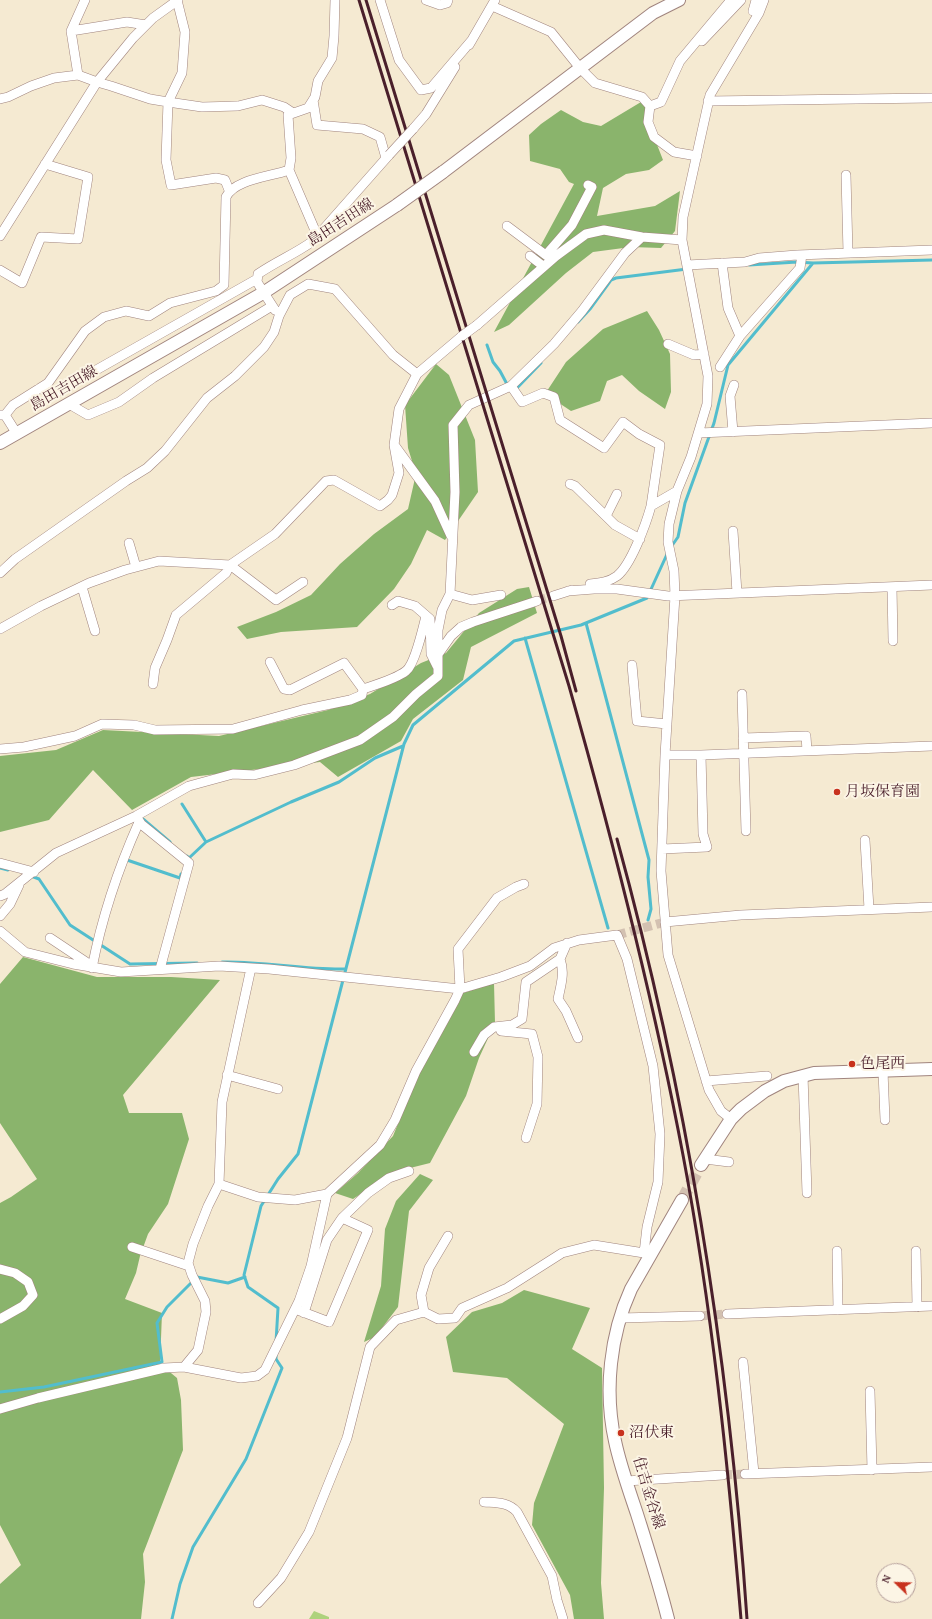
<!DOCTYPE html>
<html>
<head>
<meta charset="utf-8">
<style>
	body { margin:0 }
	#map { position:relative; width:932px; height:1619px; overflow:hidden; background:#f5ead2; font-family:"Gentium Book Plus",serif }
	canvas { display:block }
	.north { position:absolute; left:876px; top:1563px; width:40px; height:40px; box-sizing:border-box; background:#fcf5e5; border:1px solid #b59f9b; border-radius:50%; rotate:293deg; font-size:11px; font-weight:700; line-height:16px; text-align:center; color:#4a1f2b }
	.north::after { content:''; display:block; margin:auto; width:14px; height:18px; background:#c8321e; clip-path:polygon(50% 0,100% 100%,50% 72%,0 100%) }
</style>
</head>
<body>
<div id="map">
<canvas width="932" height="1619"></canvas>
<div class="north">N</div>
</div>
<script>
const ctx = document.querySelector('canvas').getContext('2d');
ctx.lineJoin = 'round';
function fill(path, color) {
  ctx.fillStyle = color;
  ctx.fill(path, 'evenodd');
}
function strokePath(path, color, width, dash) {
  ctx.strokeStyle = color;
  ctx.lineWidth = width;
  ctx.lineCap = dash ? 'butt' : 'round';
  ctx.setLineDash(dash || []);
  ctx.stroke(path);
}
function label(font, color, halo, rows, align = 'center') {
  ctx.font = font + ' "Gentium Book Plus","Noto Serif JP",serif';
  ctx.lineWidth = 4;
  ctx.setLineDash([]);
  ctx.textBaseline = 'middle';
  ctx.strokeStyle = halo;
  ctx.fillStyle = color;
  for (const [text, x, y, turn = 0] of rows) {
    ctx.save();
    ctx.translate(x, y);
    ctx.rotate((+turn || 0) * Math.PI / 180);
    ctx.textAlign = isNaN(turn) ? turn : align;
    if (halo) ctx.strokeText(text, 0, 0);
    ctx.fillText(text, 0, 0);
    ctx.restore();
  }
}
const green = new Path2D(`
	M314,1611L329,1617V1619H309Z`);
const forest = new Path2D(`
	M641,102L652,113L654,137L663,160L649,170L626,174L603,188L597,216L655,206L680,191L675,231L661,248L631,247L593,252L566,273L509,325L494,332L574,184L569,182L560,169L530,161L529,135L541,124L561,110L583,122L601,126Z
	M647,311L659,330L670,354L671,392L665,409L639,391L622,375L607,381L600,401L571,411L559,403L547,391L566,362L603,329Z
	M436,364L449,375L475,440L478,492L445,540L427,530L411,564L394,589L357,627L281,632L247,639L237,627L276,612L311,595L340,564L374,534L408,509L416,474L408,448L405,405Z
	M529,587L537,613L471,647L463,680L413,719L401,741L338,777L320,762L191,777L132,810L93,770L49,820L0,832V756L56,750L103,730L219,736L328,710L370,694L421,663L446,653L479,613L517,589Z
	M23,957L97,977H171L220,980L123,1095L129,1113H182L189,1139L168,1204L148,1234L140,1256L136,1273L125,1299L162,1313L160,1364L177,1378L181,1400L183,1450L143,1554L145,1582L141,1619H0V1584L21,1565L0,1525V1203L11,1197L37,1179L0,1123V984Z
	M494,983L495,1023L479,1058L466,1096L430,1163L394,1172L353,1199L335,1193L358,1173L393,1136L419,1072L463,993Z
	M420,1174L433,1180L409,1211L398,1307L375,1337L364,1342L381,1286L385,1229L396,1201Z
	M524,1290L590,1308L572,1349L602,1368L604,1488L601,1583L604,1619H574L570,1595L532,1525L534,1503L564,1424L507,1378L453,1372L446,1337L472,1312L502,1303Z`);
const stream = new Path2D(`
	M749,265L797,262L813,263
	M578,322L590,309L611,280L616,278L687,269
	M487,345L493,362L500,371L508,386
	M516,389L541,363
	M671,547L678,537L685,503L714,423L728,365L813,263L932,260
	M586,623L649,860L648,877L651,909L648,920
	M525,638L608,928
	M182,804L206,842
	M143,819L170,842
	M187,856L189,858L206,842L291,802L339,782L375,758L403,746
	M127,860L180,878L181,874
	M0,868L8,870
	M31,876L39,879L70,925L130,964L197,963
	M222,962C263,961 304,970 345,969
	M276,1342L278,1308L248,1287L244,1275L261,1206L278,1179L298,1154L404,744L413,725L514,641L581,625L647,598L668,552
	M0,1392L44,1387L162,1362L157,1323L167,1307L197,1277L228,1283L245,1277
	M172,1619L180,1584L193,1547L246,1459L282,1368L276,1359V1356`);
const minorTunnel = new Path2D(`
	M537,601L553,596
	M617,935L665,922
	M700,1316L727,1314
	M723,1475L745,1474`);
const majorTunnel = new Path2D(`
	M682,1200L701,1165`);
const minor = new Path2D(`
	M177,0L185,32L182,73L168,102L166,160L171,185L216,178L225,180L229,190
	M380,0L399,60L421,90L431,88L472,40
	M426,0L440,5L447,3L448,0
	M756,0L753,11L759,13
	M492,6L551,32L580,68L595,83L642,97L650,106L648,122L654,137L674,152L697,156
	M71,31L127,22L146,25
	M702,41L741,0
	M469,45L495,0
	M78,75L71,31L85,0
	M0,99L8,97L31,86L54,78L78,75L97,82L111,86L150,99L168,102L202,107L238,106L262,100L284,107L293,113
	M313,100L317,125L363,129L380,137L386,158
	M708,101L932,98
	M650,106L661,102L680,61L731,0
	M413,129L426,114L455,67
	M846,175L848,253
	M507,226L551,259
	M317,235L289,170L291,158L288,115L308,108L315,97L318,81L332,58L334,36L335,0
	M0,236L97,82L133,38L153,18L178,0
	M546,255L572,225L592,187L588,185
	M530,256L543,266
	M687,265L745,262L759,258L797,255L932,250
	M0,270L22,283L41,237L78,239L88,177L45,164
	M275,310L257,282L258,274C277,261 295,254 313,241L389,155
	M477,325L556,256L586,234L604,230L642,237L682,240
	M740,336L800,268L802,255
	M668,344L694,355L704,354
	M720,367L740,336L728,308L722,263
	M511,386L522,402L543,393L554,397L560,420L604,448L623,422L639,434L660,445L651,506
	M40,388L52,395L257,279
	M69,404L88,415L119,402L153,378L272,306
	M0,415H5L13,405L48,383L85,331L104,317L126,311L149,316L170,303L216,291L224,285L226,197C235,179 270,177 289,170
	M5,415L17,434
	M733,432L730,396L734,385
	M699,433L932,423
	M395,446L435,501L451,536
	M570,484L575,486L615,525L640,539
	M606,516L617,494
	M733,531L737,593
	M129,543L136,567
	M0,573L15,559L126,481L147,468L165,451L207,398L235,376L264,347L274,332L279,316L290,295L308,284L335,289L393,355L417,374
	M590,584C600,583 609,582 617,576C631,565 646,524 651,506L677,491
	M82,587L95,631
	M892,587L893,641
	M568,591L594,589H617L668,596L932,585
	M450,594L472,600L501,595
	M553,596L572,590
	M392,605L398,601L415,606L430,619L431,654L437,666
	M0,629L41,606L89,583L125,570L159,561L230,565L275,534L326,481L334,480L380,506L388,500L392,495L399,473L394,445L399,409L417,374L462,336
	M439,653L451,636L461,627L473,622L537,601
	M270,662L284,689L290,690L344,663L363,689C375,685 396,679 406,671C415,664 423,628 426,616
	M632,665L637,721L667,724
	M153,684L155,668L167,640L176,615L226,573L230,565L276,600L303,582
	M742,694L746,831
	M743,738L806,736L807,751
	M0,749L24,747L75,736L102,724L134,725L155,730L233,729L302,710L350,700L362,695L363,689
	M665,755H701L932,746
	M136,816L141,824L189,863L160,969
	M865,840L869,909
	M662,849L707,847L703,834L701,755
	M0,863L34,872
	M0,896L5,894L56,853L136,816L189,786L233,774L254,775L294,765L360,740L393,717L416,694L438,676V630L442,610L450,594L455,492L453,425L469,405L511,386L554,344L582,311L625,253L642,237
	M0,916L10,904L19,885
	M665,922L741,915L932,907
	M0,931L25,952L73,964L121,972L219,966L269,969L460,989L501,977L530,966L554,948L579,940L617,935L627,959L653,1066L660,1134L658,1182L647,1227L644,1253L650,1257
	M50,938L92,966
	M560,959C565,972 561,985 558,999L566,1011L578,1038
	M92,968C102,917 118,869 139,822
	M501,1031L532,1034L538,1057L537,1104L526,1138
	M474,1052L484,1035L494,1027L512,1025L522,1019L526,982L560,959L567,943
	M883,1071L885,1120
	M227,1075L278,1089
	M803,1075L807,1193
	M706,1081L767,1076
	M731,1119L721,1111L709,1090L668,955L661,871L665,755L675,596L674,571L668,542L669,524L677,491L691,457L707,404L708,376L682,240L683,217L710,95L759,13L764,0
	M705,1159L729,1162
	M219,1184L258,1197L295,1200L327,1194L380,1145L395,1120L416,1071L455,1000L460,989L458,949L497,898L516,887L524,884
	M342,1218L368,1193L389,1178L409,1171
	M448,1236L429,1268L421,1295L424,1312L438,1319L455,1318L462,1308L507,1288L562,1253L594,1245L644,1253
	M132,1247L189,1266
	M837,1251L838,1310
	M916,1251L917,1307
	M0,1269L15,1273L28,1282L33,1295L23,1306L0,1319
	M295,1309L329,1322L368,1230L342,1218L327,1240L304,1313
	M727,1314L932,1306
	M620,1318L700,1316
	M743,1362L754,1473
	M184,1367L198,1350L206,1312L205,1301L192,1275L188,1263L193,1244L208,1206L219,1184L222,1102L251,968
	M870,1391L872,1470
	M0,1409L38,1398L164,1368L184,1367L241,1378L257,1376L265,1370L299,1301L311,1266L327,1194
	M745,1474L932,1467
	M626,1481L723,1475
	M484,1502C497,1503 508,1502 517,1512L552,1576L557,1600L563,1619
	M258,1603L281,1578L309,1532L347,1438L370,1347L396,1320L424,1312`);
const major = new Path2D(`
	M443,172L653,13L679,0
	M0,443L263,293L397,205
	M701,1165L731,1119L741,1109L765,1091L784,1081L814,1073L932,1069
	M668,1619C659,1583 648,1549 637,1514C629,1490 620,1465 615,1441C604,1391 610,1335 631,1289L682,1200`);
const rail = new Path2D(`
	M359,0L569,686C613,841 653,997 683,1155C712,1308 728,1464 741,1619
	M366,0L561,636L576,691
	M617,839C687,1094 729,1356 747,1619`);
const minorBridge = new Path2D(`
	M389,155L413,129
	M462,336L477,325`);
const majorBridge = new Path2D(`
	M397,205L443,172`);
const markers = [
	[837,792,4,"#c8321e"],
	[852,1064,4,"#c8321e"],
	[621,1433,4,"#c8321e"]
];
const streetNames = [
	["島田吉田線",341,223,-33],
	["島田吉田線",64,389,-30],
	["住吉金谷線",648,1493,73]
];
const poiNames = [
	["月坂保育園",845,792],
	["色尾西",860,1064],
	["沼伏東",629,1433]
];
fill(green, '#aed27c');
fill(forest, '#8ab46c');
strokePath(stream, '#52bdcd', 3);
strokePath(minorTunnel, '#d3c1b1', 9, [9, 4.5]);
strokePath(majorTunnel, '#d3c1b1', 12, [12, 6]);
strokePath(minor, '#a0847e', 10);
strokePath(major, '#a0847e', 14);
strokePath(minor, '#fff', 9);
strokePath(major, '#fff', 12);
strokePath(rail, '#4a1f2b', 3);
strokePath(minorBridge, '#a0847e', 10, []);
strokePath(majorBridge, '#a0847e', 14, []);
strokePath(minorBridge, '#fff', 9);
strokePath(majorBridge, '#fff', 12);
for (const [x, y, r, color] of markers) {
  const dot = new Path2D();
  dot.arc(x, y, r, 0, 2 * Math.PI);
  ctx.fillStyle = color;
  ctx.fill(dot);
  strokePath(dot, '#fcf5e5', 1.5);
}
label('15px', '#4a1f2b', '#fcf5e5', streetNames);
label('15px', '#4a1f2b', '#fcf5e5', poiNames, 'left');
</script>
</body>
</html>
